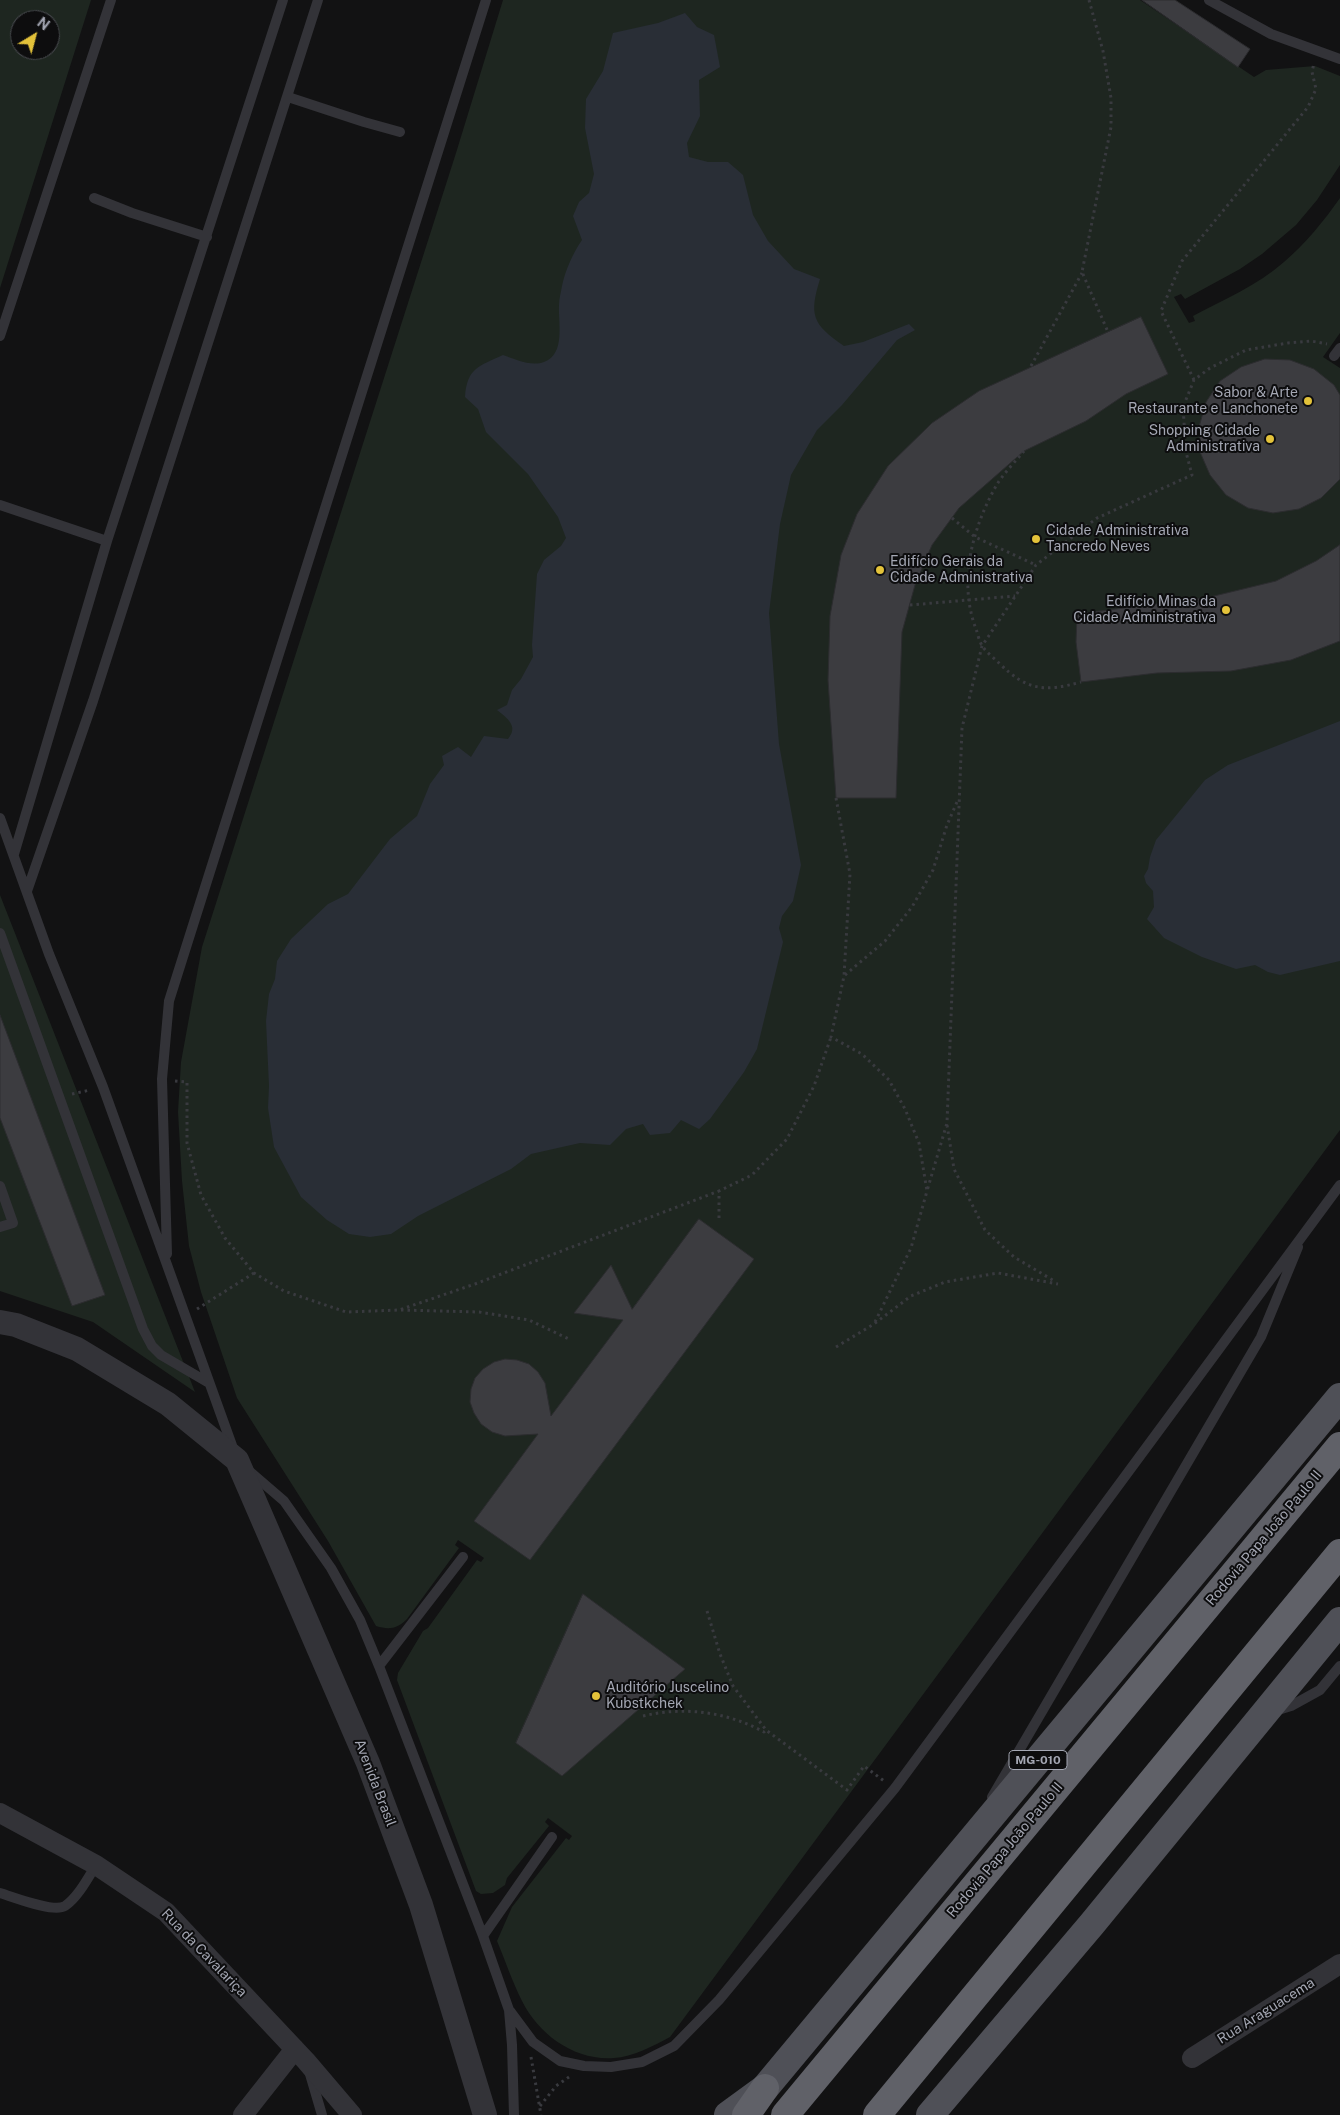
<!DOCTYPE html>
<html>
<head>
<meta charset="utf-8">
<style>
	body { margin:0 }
	#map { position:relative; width:1340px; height:2115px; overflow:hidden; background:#121213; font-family:"Public Sans",sans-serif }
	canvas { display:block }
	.north { position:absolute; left:10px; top:10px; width:50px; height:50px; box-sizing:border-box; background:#0d0d0e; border:1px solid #494b50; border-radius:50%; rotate:37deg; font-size:14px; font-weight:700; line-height:20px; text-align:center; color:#a4a7b3 }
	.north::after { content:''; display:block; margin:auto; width:18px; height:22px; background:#e3c23a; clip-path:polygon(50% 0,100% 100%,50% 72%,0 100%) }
</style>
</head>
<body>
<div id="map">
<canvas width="1340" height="2115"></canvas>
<div class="north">N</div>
</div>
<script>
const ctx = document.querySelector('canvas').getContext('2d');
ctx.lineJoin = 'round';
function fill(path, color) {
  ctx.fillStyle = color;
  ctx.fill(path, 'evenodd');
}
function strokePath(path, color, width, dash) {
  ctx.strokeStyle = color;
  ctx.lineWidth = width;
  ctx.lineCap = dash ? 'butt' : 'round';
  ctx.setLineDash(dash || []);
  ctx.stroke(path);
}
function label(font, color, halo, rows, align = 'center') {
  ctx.font = font + ' "Public Sans",sans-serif';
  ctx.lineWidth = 4;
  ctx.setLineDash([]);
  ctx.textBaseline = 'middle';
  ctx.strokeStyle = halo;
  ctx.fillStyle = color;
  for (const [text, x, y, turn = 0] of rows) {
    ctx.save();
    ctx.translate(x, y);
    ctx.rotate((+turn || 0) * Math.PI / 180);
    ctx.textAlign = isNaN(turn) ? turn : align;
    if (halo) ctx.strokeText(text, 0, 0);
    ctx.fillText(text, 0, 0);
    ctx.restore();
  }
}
const green = new Path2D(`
	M0,0H91L0,288ZM20,20H50V50H20Z
	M503,0H1140L1254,77L1266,70L1315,66L1340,76V165L1317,200L1296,225L1262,254L1240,269L1185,299L1181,294L1174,297L1189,323L1195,321L1193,316C1223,300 1258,285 1284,262C1305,244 1324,221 1340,198V333L1323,357L1340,368V1130L670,2037C653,2046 633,2057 614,2058C575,2061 539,2035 522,2001C512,1981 505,1960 497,1941L512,1907L566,1838L569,1840L572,1836L548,1818L545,1822L549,1826L507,1878L505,1885L493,1893L481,1894L476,1891L397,1680L398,1673L423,1631L428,1628L477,1560L481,1562L484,1558L458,1540L455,1545L459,1548L407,1619C397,1629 389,1630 376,1626L328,1541L237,1398L201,1292L189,1246L182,1181L178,1112L181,1062L202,947L456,153Z
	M0,895L195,1392L93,1322L0,1291Z`);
const water = new Path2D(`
	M685,13L697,27L714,35L720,67L699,80L700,116L687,143L689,157L708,162H728L743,175L753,215L768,241L794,269L820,279C809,315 812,324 844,346L863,342L909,324L915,330L897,340L842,405L817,430L791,475L780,524L769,613L779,744L801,865L793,901L782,916L779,928L783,942L757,1049L744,1072L710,1119L699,1129L681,1120L670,1133L650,1135L643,1124L626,1129L610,1145L580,1143L531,1154L511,1169L418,1216L391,1234L370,1237L349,1234L327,1220L301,1197L274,1147L268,1108L269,1086L266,1021L269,994L275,979L277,961L291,939L328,904L348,894L390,839L417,816L430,784L444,765L442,756L458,747L471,757L484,736L508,739C519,726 507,718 497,710L507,705L512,690L521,679L533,657L532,645L537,574L544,560L561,546L566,538L558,517L528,474L486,432L478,409L465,397C467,368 479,366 503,355C515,359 531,367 544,362C566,354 558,322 559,305C559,299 561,292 562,286C565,271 573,253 582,240L573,216L579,202L589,193L594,174L585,128L586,99L603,71L613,33L658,23Z
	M1340,721V961L1280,975L1268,972L1255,965L1236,969L1202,957L1164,938L1147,919L1154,907L1153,891L1146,883L1144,876L1148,869L1150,857L1156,840L1205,780L1228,765Z`);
const building = new Path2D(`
	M1142,0H1175L1250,49L1238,67Z
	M1141,317L1168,374L1126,394L1086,421L1024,451L959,508L932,545L915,585L902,632L896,798H836L828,680L830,616L841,555L857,514L888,466L932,423L979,391Z
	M1265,359L1290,360L1314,369L1334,385L1340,395V479L1321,498L1299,509L1273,513L1248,508L1226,495L1210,475L1200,452L1199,427L1206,402L1220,381L1241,367Z
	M1340,545V641L1291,660L1231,671L1157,673L1081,682L1076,642L1077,614L1210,597L1276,581L1316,561Z
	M0,1015L105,1295L72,1306L0,1118Z
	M699,1219L754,1259L530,1560L474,1521L538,1434L505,1436L492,1432L481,1424L474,1413L470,1402L471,1389L475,1378L483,1369L494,1362L505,1359L517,1360L529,1364L538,1372L545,1383L551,1416L623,1320L574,1313L611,1265L632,1309Z
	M583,1594L685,1669L562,1776L516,1743Z`);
const path = new Path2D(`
	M1089,0L1103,51L1111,98V127L1082,272L1108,332
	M1031,366L1082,273
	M1194,380L1161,311L1182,261L1308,107L1316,89L1312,72L1314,63
	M1024,451C1015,462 1003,474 996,486C972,529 958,582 976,629C978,634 979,642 983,647C987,653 994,658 999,663C1027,691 1045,692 1081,682
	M952,518L975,537L1036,565
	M910,605L1015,596
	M836,798L850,874L844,976L831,1037L862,1054L889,1080L905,1109L919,1143L927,1191L947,1123L962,728L982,646L1036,565L1097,518L1192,475L1186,452L1183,407L1194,380L1210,368L1246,350L1288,343L1311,341L1327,344
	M845,975L885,941L912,907L933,870L947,825L957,802
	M175,1081L187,1082V1143L201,1195L225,1238L254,1273L284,1291L346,1312L399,1310L475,1284L719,1191
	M72,1094L90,1090
	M947,1125L954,1169L985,1230L1014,1257L1056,1282
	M719,1218V1191L752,1175L787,1139L814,1086L831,1037
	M197,1309L254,1273
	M401,1310L479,1312L529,1320L571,1340
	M875,1322L911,1248L927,1191
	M836,1347L874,1324L911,1296L945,1282L998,1273L1058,1284
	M707,1611L720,1654L733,1686L766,1730L847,1790L864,1766L884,1781
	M643,1716C685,1706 727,1712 764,1732L766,1730
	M531,2057L541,2115
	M540,2106L556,2086L569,2077`);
const service = new Path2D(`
	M1209,0L1271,34L1340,59
	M288,97L364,122L400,132
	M94,198L132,213L207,237
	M0,336L111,0
	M1334,356L1340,348
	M0,505L107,541
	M0,818L49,954L103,1087L234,1451
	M14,854L107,541L283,0
	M27,891L93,701L318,0
	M0,933L143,1329L152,1346L161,1355L209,1383
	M0,1186L13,1223L0,1227
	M167,1254L162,1079L169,1001L486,0
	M248,1470L284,1501L331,1568L360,1620L379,1666L483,1936L509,2010L512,2045L514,2115
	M379,1666L463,1557
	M1275,1711L1291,1706L1320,1690L1340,1666
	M992,1797L1261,1337L1298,1247
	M0,1893C14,1897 53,1913 65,1906C78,1897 88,1878 96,1865
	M483,1936L552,1837
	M510,2011L533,2042L560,2061L584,2066L611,2067L642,2062L674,2046L719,2000L895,1788L1340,1185
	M310,2074L322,2115`);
const minor = new Path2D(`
	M0,1813L96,1865L166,1912L306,2061L352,2115
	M1192,2058L1340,1964
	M243,2115L295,2049`);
const tertiary = new Path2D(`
	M0,1322L16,1325L77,1349L168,1404L237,1460L368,1763L421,1905L485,2115`);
const primary = new Path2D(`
	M728,2115L765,2088L1340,1397
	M930,2115L1092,1924L1340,1621`);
const motorway = new Path2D(`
	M746,2115L765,2088
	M785,2115L1340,1446
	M877,2115L1340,1553`);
const markers = [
	[1308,401,5,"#e3c23a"],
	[1270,439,5,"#e3c23a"],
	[1036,539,5,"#e3c23a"],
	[880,570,5,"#e3c23a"],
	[1226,610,5,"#e3c23a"],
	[596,1696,5,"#e3c23a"]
];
const shields = [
	[1038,1760,58]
];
const shieldNames = [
	["MG-010",1038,1760]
];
const poiNames = [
	["Sabor & Arte",1298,393],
	["Restaurante e Lanchonete",1298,409],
	["Shopping Cidade",1260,431],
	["Administrativa",1260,447],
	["Cidade Administrativa",1046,531,"left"],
	["Tancredo Neves",1046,547,"left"],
	["Edifício Gerais da",890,562,"left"],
	["Cidade Administrativa",890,578,"left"],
	["Edifício Minas da",1216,602],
	["Cidade Administrativa",1216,618],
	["Auditório Juscelino",606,1688,"left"],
	["Kubstkchek",606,1704,"left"]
];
const streetNames = [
	["Rodovia Papa João Paulo II",1264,1538,-50],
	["Avenida Brasil",375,1783,69],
	["Rodovia Papa João Paulo II",1005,1850,-50],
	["Rua da Cavalariça",204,1953,46],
	["Rua Araguacema",1266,2011,-32]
];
fill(green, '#1e2620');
fill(water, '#292e36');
fill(building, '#3c3c40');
strokePath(building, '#2c2c2f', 1);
strokePath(path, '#393a3f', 3, [2.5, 4]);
strokePath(service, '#333338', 10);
strokePath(minor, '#333338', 20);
strokePath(tertiary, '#333338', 24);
strokePath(primary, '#4f5057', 28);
strokePath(motorway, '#606168', 28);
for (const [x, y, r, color] of markers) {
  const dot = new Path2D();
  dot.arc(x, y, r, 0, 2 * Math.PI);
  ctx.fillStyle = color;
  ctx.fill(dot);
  strokePath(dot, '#0d0d0e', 2);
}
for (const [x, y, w] of shields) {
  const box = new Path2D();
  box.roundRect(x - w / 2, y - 9.5, w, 19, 4);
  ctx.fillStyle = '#0d0d0e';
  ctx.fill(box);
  strokePath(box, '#a4a7b3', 1);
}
label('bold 12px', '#a4a7b3', null, shieldNames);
label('14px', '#a4a7b3', '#0d0d0e', poiNames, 'right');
label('14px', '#a4a7b3', '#0d0d0e', streetNames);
</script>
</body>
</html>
